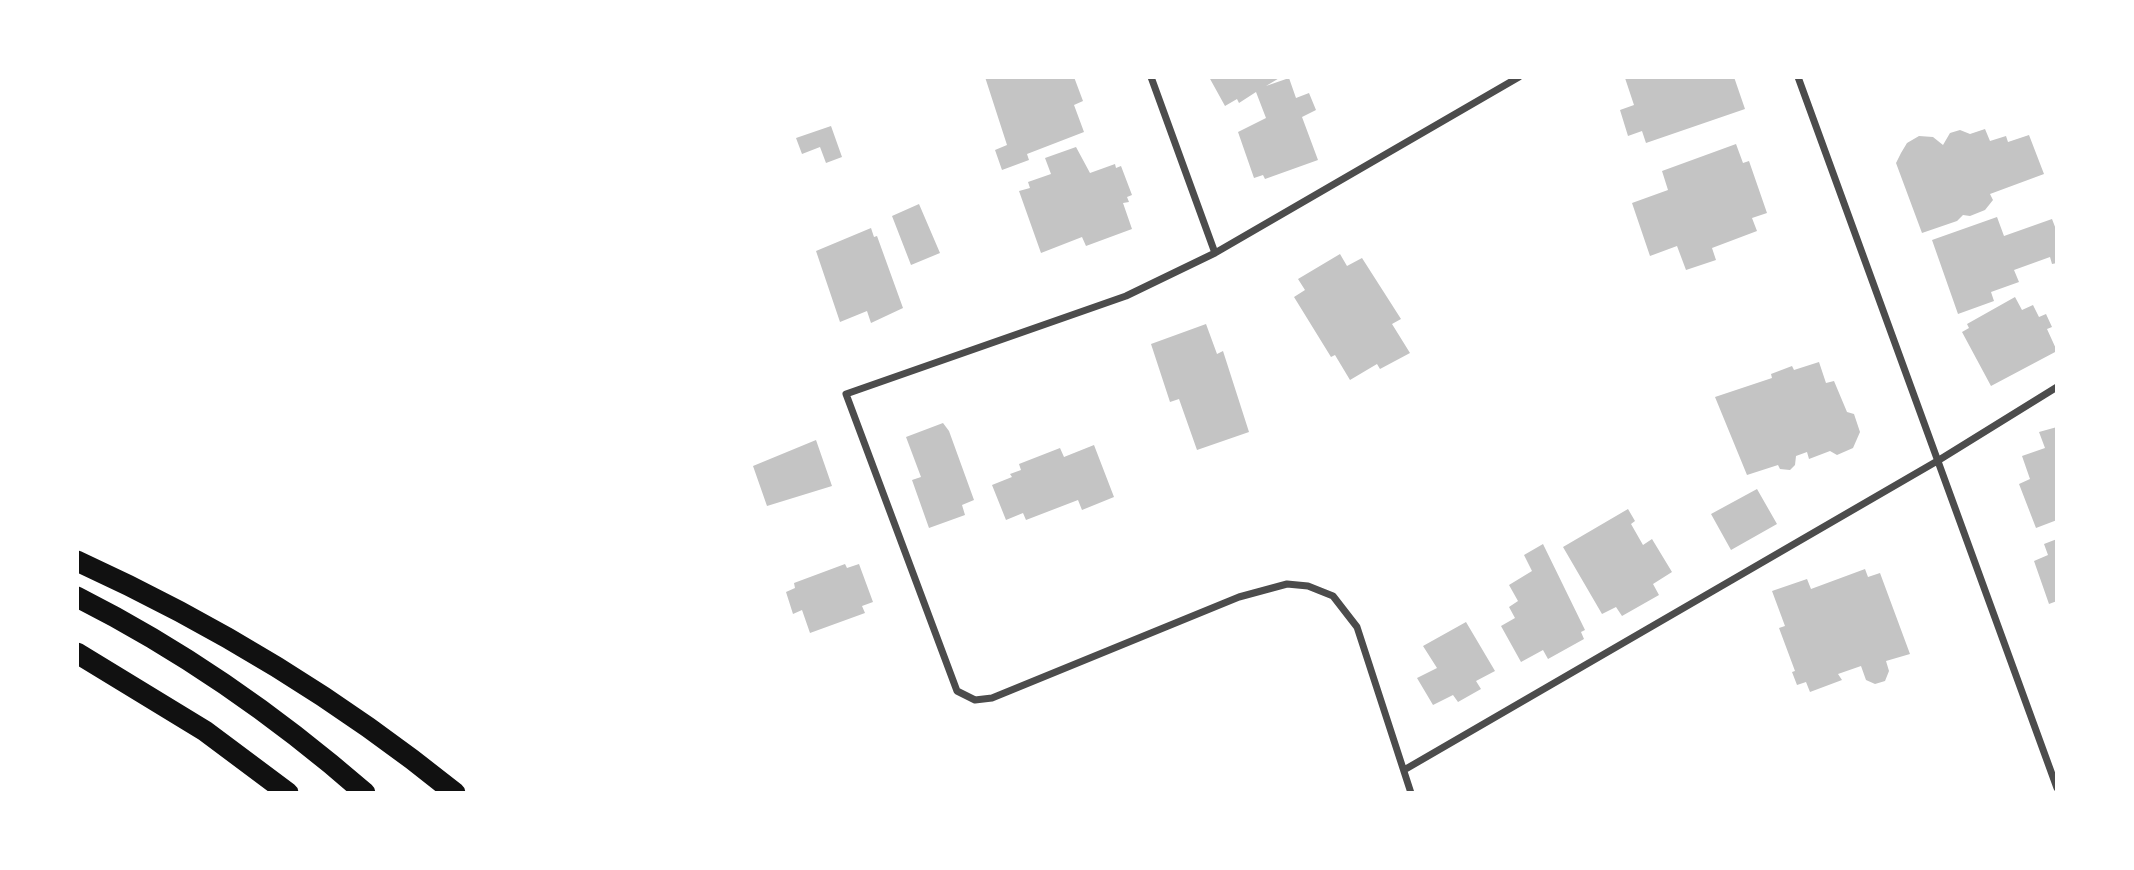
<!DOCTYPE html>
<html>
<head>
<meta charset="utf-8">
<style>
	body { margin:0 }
	#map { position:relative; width:2134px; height:870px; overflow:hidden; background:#fff; font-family:Inter,sans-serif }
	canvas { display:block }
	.frame { position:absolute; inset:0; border:79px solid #fff; pointer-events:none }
</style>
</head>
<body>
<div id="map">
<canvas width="2134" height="870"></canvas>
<div class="frame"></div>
</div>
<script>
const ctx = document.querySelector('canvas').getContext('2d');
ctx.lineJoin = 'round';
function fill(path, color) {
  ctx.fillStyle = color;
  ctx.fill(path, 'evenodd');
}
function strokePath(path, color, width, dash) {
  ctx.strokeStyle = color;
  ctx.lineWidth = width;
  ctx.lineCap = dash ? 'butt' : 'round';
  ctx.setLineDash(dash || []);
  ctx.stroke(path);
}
const building = new Path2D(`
	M985,77H1074L1083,101L1074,105L1084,132L1027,154L1029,160L1002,170L995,150L1007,145Z
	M1209,77H1281L1266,86L1289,78L1296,98L1309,93L1316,110L1302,117L1318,160L1265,179L1263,175L1254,178L1238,132L1266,118L1256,92L1239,103L1237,99L1225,106Z
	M1627,77H1734L1745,109L1646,143L1642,131L1628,136L1620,110L1634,105L1625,78Z
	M831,126L842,157L826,163L820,147L802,154L796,138Z
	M1985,129L1990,141L2006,136L2008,142L2029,135L2044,174L1990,194L1993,200L1985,210L1970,216L1963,215L1957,221L1922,233L1896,163L1901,153L1907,143L1919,136L1933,137L1943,145L1950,133L1960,130L1970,134Z
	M1736,144L1743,163L1749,161L1767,213L1752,218L1757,231L1712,248L1716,260L1686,270L1677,246L1650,256L1632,203L1668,190L1662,171Z
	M1076,147L1090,173L1115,164L1116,168L1121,166L1132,195L1127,197L1129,202L1123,203L1132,229L1086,246L1082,237L1041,253L1019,191L1030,188L1028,182L1051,174L1045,158Z
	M919,204L940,253L911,265L892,216Z
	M1997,217L2004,236L2052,219L2057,232V263L2052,264L2050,257L2014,270L2019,282L1991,292L1994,301L1958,314L1932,240Z
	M871,228L874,237L877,236L903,308L871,323L867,311L840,322L816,251Z
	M1340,254L1347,266L1362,258L1401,319L1392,324L1410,353L1380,369L1377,364L1350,380L1335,355L1331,357L1294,297L1305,290L1298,279Z
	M2015,297L2022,310L2033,305L2039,317L2046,314L2052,327L2047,329L2057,351L1991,386L1962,332L1969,328L1967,324Z
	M1206,324L1217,354L1223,351L1249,432L1197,450L1179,399L1170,402L1151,344Z
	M1819,362L1826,383L1834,381L1847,412L1854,414L1860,432L1853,448L1837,455L1830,451L1809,459L1807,452L1796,456L1795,465L1790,470L1780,469L1778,465L1747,475L1715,397L1772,378L1771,374L1792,366L1794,370Z
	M943,423L949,431L974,500L962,505L965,515L929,528L912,480L921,477L906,437Z
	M2057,427V520L2036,528L2019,484L2030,479L2022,456L2045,448L2039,432Z
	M816,440L832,486L767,506L753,466Z
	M1094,445L1114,497L1082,510L1078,500L1026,520L1023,513L1006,520L992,485L1012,477L1010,474L1021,470L1019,464L1060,448L1064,457Z
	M1757,489L1777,524L1731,550L1711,514Z
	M1628,509L1635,521L1631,524L1643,545L1652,539L1672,572L1653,584L1659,595L1622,616L1616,607L1602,614L1563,547Z
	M2057,539V601L2049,604L2034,561L2048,555L2044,544Z
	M1543,544L1585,630L1581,632L1584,639L1548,659L1543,650L1521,662L1501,626L1515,618L1509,607L1518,601L1509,585L1532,571L1524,555Z
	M845,564L847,568L859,564L873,602L862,606L865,613L810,633L802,610L793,614L786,592L795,588L794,583Z
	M1865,569L1868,577L1880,573L1910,654L1886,661L1889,671L1885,681L1875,684L1866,680L1861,666L1838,674L1842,680L1810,692L1806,682L1797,685L1792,672L1795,671L1779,628L1785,626L1772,591L1807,579L1811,589Z
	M1466,622L1495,671L1476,681L1481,689L1458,702L1453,695L1433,705L1417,678L1437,668L1423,646Z`);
const minor = new Path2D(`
	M1151,77L1215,253
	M1798,77L2057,788
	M1404,770L1939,460L2057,387
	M1411,793L1357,627L1333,596L1308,586L1287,584L1239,597L992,698L975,700L957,691L846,394L1126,296L1215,253L1519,77`);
const motorway = new Path2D(`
	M77,561C213,623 339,699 455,793
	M77,597C180,649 279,718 365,793
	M77,653L205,731L288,793`);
fill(building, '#c4c4c4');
strokePath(minor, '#4c4c4c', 7);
strokePath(motorway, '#111', 21);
</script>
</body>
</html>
